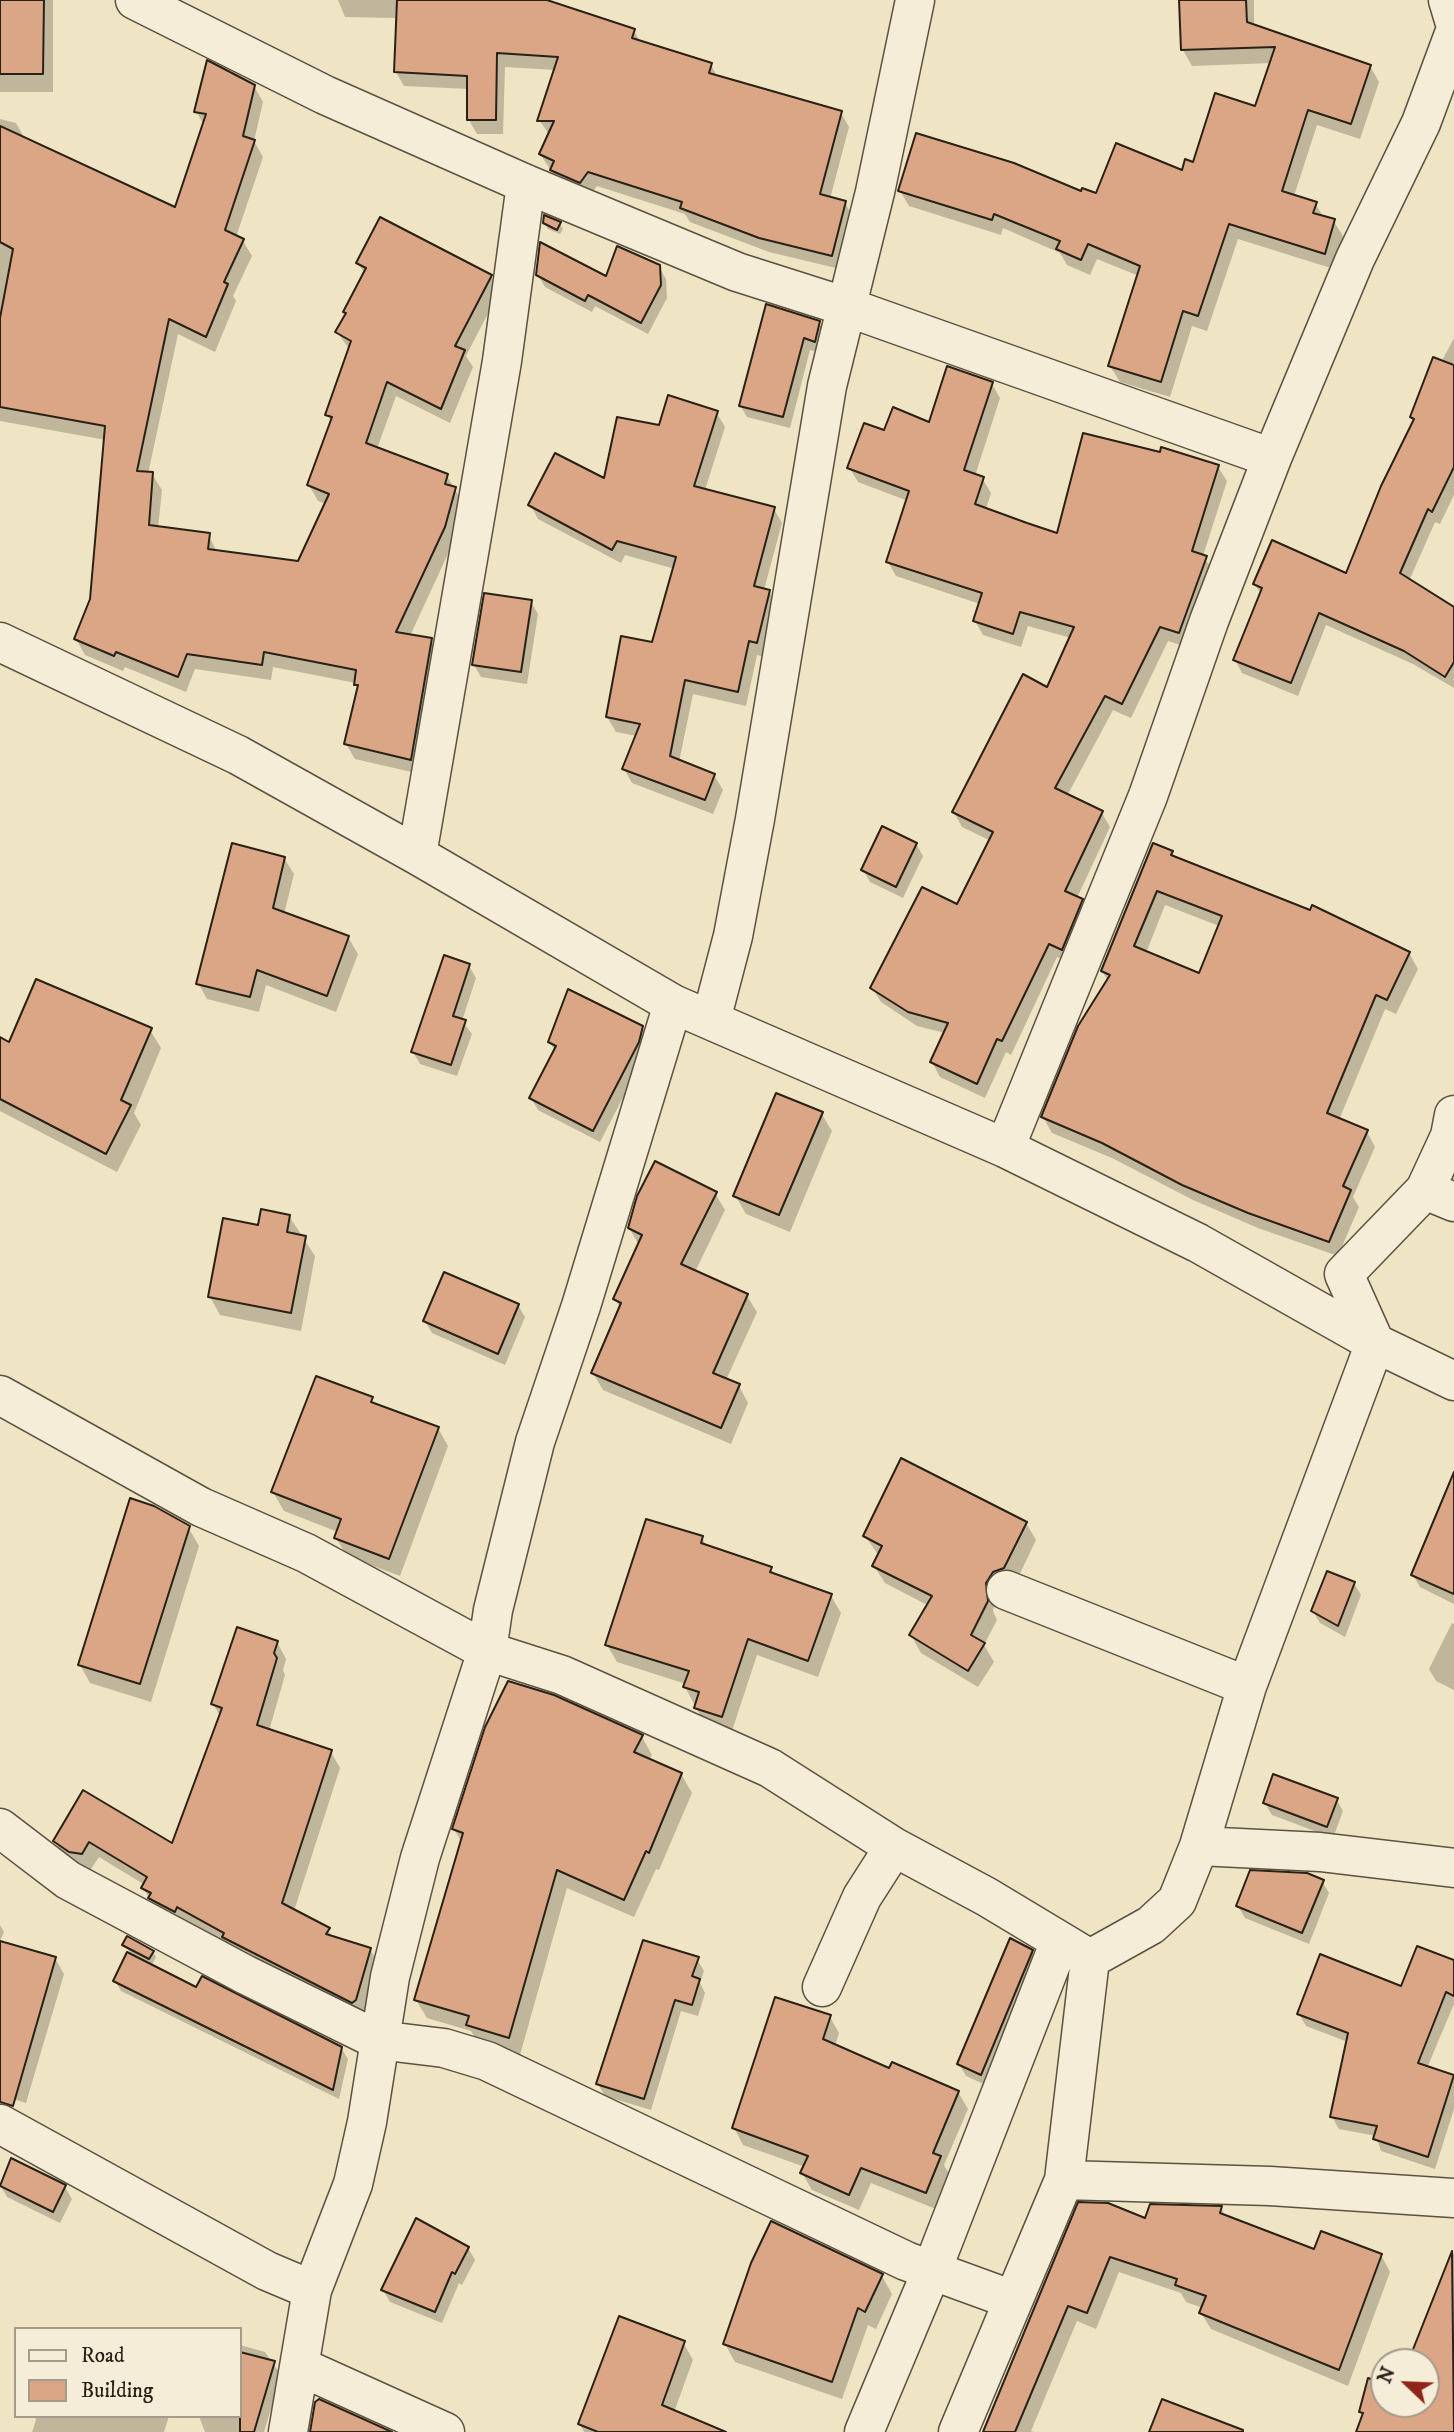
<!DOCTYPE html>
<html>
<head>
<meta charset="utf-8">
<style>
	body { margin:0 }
	#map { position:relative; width:1454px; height:2432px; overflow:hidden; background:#efe4c3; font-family:"IM FELL DW Pica",serif }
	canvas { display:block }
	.legend { position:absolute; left:14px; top:2327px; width:228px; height:91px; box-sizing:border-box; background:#f5edd8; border:2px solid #a49b8a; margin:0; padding:9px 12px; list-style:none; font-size:21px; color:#2a2116 }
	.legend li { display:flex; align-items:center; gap:14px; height:35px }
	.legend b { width:35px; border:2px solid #a49b8a }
	.north { position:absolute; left:1370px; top:2348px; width:70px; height:70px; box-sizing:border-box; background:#f5edd8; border:2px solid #a49b8a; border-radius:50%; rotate:293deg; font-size:19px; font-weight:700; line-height:28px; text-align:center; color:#2a2116 }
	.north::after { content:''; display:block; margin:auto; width:24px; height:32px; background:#8f2418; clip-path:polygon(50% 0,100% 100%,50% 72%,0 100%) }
</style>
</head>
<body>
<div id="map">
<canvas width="1454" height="2432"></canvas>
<ul class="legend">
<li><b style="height:9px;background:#f5edd8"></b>Road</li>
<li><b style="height:19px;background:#daa685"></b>Building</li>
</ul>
<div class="north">N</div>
</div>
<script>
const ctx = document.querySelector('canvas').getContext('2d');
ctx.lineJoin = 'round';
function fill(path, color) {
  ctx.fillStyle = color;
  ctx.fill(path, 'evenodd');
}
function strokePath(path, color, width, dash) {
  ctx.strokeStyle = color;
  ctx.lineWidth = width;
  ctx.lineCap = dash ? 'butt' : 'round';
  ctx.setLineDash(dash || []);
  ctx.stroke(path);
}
const shadow = new Path2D(`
	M0,0H53V92H0Z
	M338,0H541L634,31L641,43L711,65L718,78L841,113L849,127L830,199L845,203L853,217L840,269L769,252L690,222L685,214L597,186L589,196L560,184L540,154L549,134L539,120L555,70L505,67L503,134H477L469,120V89L404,86L396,72L398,18L345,17Z
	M1181,0H1254V27L1370,66L1379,82L1360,139L1317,125L1294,196L1315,203L1324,218L1333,220L1343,236L1334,269L1238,239L1207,331L1192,326L1170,397L1120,382L1110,366L1139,276L1097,259L1090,275L1067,265L1060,253L1003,228L1001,235L909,206L900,191L1096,195L1183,173L1257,108L1272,63L1192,66L1183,50Z
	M254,86L263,102L254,141L263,157L236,237L243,241L252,256L233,296L236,301L215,352L178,334L148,474H152L162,490L158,528L208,534L217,552L299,563L326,504L318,501L309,485L332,423L327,415L350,350L337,332L365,274L358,263L490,276L499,292L466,356L473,367L450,423L396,396L377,449L447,476L464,505L453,543L410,636L431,640L440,655L420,774L355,759L346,744L358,689L356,683L273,667L271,680L195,669L186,692L125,667L123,671L85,655L76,639L92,600L106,440L0,421V119L16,123L25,139L176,210L204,125L196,111Z
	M545,223L560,224L563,229L560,234L548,229Z
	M659,267L666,279L667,298L648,334L595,306L592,312L545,287L538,275L607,278Z
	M767,306L819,323L826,335L822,353L810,350L790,428L747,417L740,405Z
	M1454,338V495L1440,524L1435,522L1409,581L1454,609V688L1413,664L1326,625L1298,696L1242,673L1235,660L1261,595L1255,584L1347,575L1414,422L1412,417Z
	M992,384L1000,398L975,476L982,478L991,493L986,509L1058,535L1218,467L1227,481L1203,556L1214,572L1187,647L1168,641L1131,718L1113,710L1067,796L1102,813L1110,827L1077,898L1090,915L1070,963L1057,957L1011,1055L1006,1052L985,1098L940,1077L932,1062L945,1033L917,1026L881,1002L872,988L958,906L991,841L962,827L954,812L1048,690L1071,638L1028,626L1021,647L983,635L975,621L980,604L896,576L888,562L908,501L858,482L849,467L885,432L930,424Z
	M716,412L725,427L705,490L774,509L782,523L764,590L769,591L777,606L765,657L757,655L746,706L693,694L679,762L714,775L723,790L713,814L632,783L624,769L637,736L616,732L607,717L654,644L675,569L625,555L621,563L538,519L530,504L606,481L660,428Z
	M531,602L538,614L527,684L481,677L474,665Z
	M916,844L923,856L903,898L870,882L863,870Z
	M1172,853L1175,858L1409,953L1418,969L1396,1014L1385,1009L1339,1120L1367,1132L1375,1147L1353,1197L1359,1207L1338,1256L1258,1228L1193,1200L1112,1158L1052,1133L1043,1117L1108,981L1102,971ZM1165,905L1219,926L1200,975L1146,953Z
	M284,858L294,874L284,914L348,937L358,954L336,1012L266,985L259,1012L207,999L198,983Z
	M469,966L476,978L462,1021L472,1034L457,1076L420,1064L413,1052Z
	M642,1027L649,1039L645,1055L600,1142L538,1110L531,1098L555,1051L550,1042Z
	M150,1030L161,1048L134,1113L141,1125L117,1172L0,1111V1039L10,1044Z
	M821,1113L832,1131L790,1232L746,1214L735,1195Z
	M715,1193L725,1210L695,1272L747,1296L757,1312L726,1380L739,1386L748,1403L731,1444L603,1390L593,1373L621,1309L615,1299L639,1245L629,1228Z
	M289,1216L315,1256L301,1331L220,1315L210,1297L259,1227Z
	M518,1305L525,1317L505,1365L432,1333L425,1321Z
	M371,1399L375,1405L438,1428L448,1446L400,1576L347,1556L336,1538L338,1532L284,1511L273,1492Z
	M1454,1474V1604L1420,1587L1413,1575Z
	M1026,1523L1036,1540L1014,1586L995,1599L993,1611L997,1620L984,1645L994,1662L978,1687L921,1653L911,1635L929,1606L885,1583L874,1566L879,1556L865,1536Z
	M188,1527L199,1546L151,1702L90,1683L80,1665Z
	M702,1538L707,1547L770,1568L775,1576L831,1596L841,1613L818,1677L757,1655L731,1734L706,1726L685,1687L686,1684L617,1662L607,1645Z
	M1354,1583L1361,1595L1345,1637L1320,1623L1313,1611Z
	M1452,1623L1454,1624V1690L1436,1681L1429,1669Z
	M277,1642L286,1659L283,1670L285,1675L269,1731L331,1752L340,1768L294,1911L328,1930L333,1938L370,1949L379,1965L364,2016L153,1904L143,1888L145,1885L99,1857L91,1869L80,1868L64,1857L55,1841L83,1793L173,1845L221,1717L213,1704Z
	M642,1737L652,1755L649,1760L681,1774L692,1793L659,1870L656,1869L634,1917L567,1888L520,2055L478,2043L471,2031L427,2018L416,2000L462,1843L454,1829Z
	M1336,1799L1343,1811L1333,1838L1272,1815L1265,1803Z
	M1322,1881L1329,1893L1309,1944L1245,1918L1238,1906Z
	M0,1925L4,1932L0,1941Z
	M0,1942L55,1958L64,1974L26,2103L0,2095Z
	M124,1945L153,1952L156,1957L151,1966L197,1990L341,2048L348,2059L339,2099L121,1991L115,1981L130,1952Z
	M1032,1952L1039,1964L988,2086L966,2076L959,2064Z
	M697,1959L704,1971L700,1983L705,1993L698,2016L681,2011L651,2110L605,2096L598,2084Z
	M1454,1962V2004L1427,2068L1454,2077V2109L1435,2169L1381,2151L1376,2136L1339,2129L1332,2117L1348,2042L1306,2026L1299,2014L1402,1988Z
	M830,2017L839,2033L835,2046L890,2070L958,2092L968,2109L944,2165L949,2174L936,2209L871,2183L859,2210L812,2190L802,2173L805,2167L743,2145L734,2128Z
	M0,2185L65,2187L72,2199L60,2223L7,2197Z
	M1080,2204L1146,2220L1221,2208L1226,2217L1315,2251L1381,2255L1390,2272L1348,2386L1211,2329L1201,2313L1203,2308L1186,2302L1181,2293L1119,2272L1096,2329L1077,2321L1031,2431L1034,2432H985Z
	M468,2248L475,2260L462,2285L459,2283L442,2323L390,2302L383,2290Z
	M1454,2252V2432H1358L1364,2417L1361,2411L1384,2384V2404H1426V2362H1410Z
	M882,2276L892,2294L876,2329L868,2325L842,2399L735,2362L725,2344Z
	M683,2342L693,2360L674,2412L722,2432H584L580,2424Z
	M240,2345L265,2352L281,2375L264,2432H205L199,2416H240Z
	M34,2416H169L164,2432H32L36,2420Z`);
const building = new Path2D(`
	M0,0H44L43,74H0Z
	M397,0H547L635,29L632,38L712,63L709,73L842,111L820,194L846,201L832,256L759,238L680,208L682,202L588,172L580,183L550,170L554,161L539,154L554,121H537L558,57L497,53L496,120H467V76L394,72Z
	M1179,0H1246L1247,22L1371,65L1351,124L1308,110L1282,191L1317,202L1313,213L1335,219L1325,254L1229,224L1198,316L1183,311L1161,382L1108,366L1140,266L1088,244L1081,260L1056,249L1060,241L994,214L992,220L898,191L916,133L1014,163L1081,191L1082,188L1096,193L1116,143L1182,170L1185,159L1193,162L1215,93L1255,106L1275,47L1181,50Z
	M207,60L255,85L243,136L255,140L225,230L244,239L224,282L228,284L206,337L169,319L137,471L153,472L149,525L210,533L208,549L298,561L329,494L307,485L332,417L325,415L351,341L335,332L346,313L343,312L366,268L356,263L380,217L492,275L455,346L465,350L441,409L387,382L366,443L448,474L445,484L456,487L445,527L396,632L432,638L411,760L344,744L358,685H354L356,670L264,652L262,665L187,654L178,677L116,652L114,656L74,639L90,599L105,426L0,407V318L13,249L0,242V126L175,207L206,114L194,112Z
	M544,215L561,222L557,230L543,223Z
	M540,242L606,276L617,246L660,265L661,285L641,323L588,295L585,301L536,275Z
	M766,304L820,321L815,342L804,338L783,417L739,406Z
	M1433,357L1454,365V467L1432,512L1428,509L1400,573L1454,607V662L1445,677L1404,651L1319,613L1291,683L1233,660L1262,588L1253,584L1272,540L1346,573L1381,486L1414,419L1410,417Z
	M947,366L993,382L964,470L984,477L975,504L1027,523L1057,533L1083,433L1160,452L1161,447L1219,465L1192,551L1207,556L1179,633L1160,627L1122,704L1105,696L1055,788L1103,811L1065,891L1083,899L1062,950L1049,944L1002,1041L997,1039L977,1084L930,1062L948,1023L908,1012L870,988L922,887L957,904L993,832L952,812L1023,674L1047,687L1074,627L1020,612L1013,634L973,621L982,593L886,562L909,491L847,468L864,423L884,430L893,407L929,422Z
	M668,395L718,411L694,486L775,507L754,586L770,590L757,643L749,641L738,692L685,680L670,756L715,774L705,800L622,769L640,724L606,717L621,636L652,642L676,557L617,541L612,550L528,505L555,453L604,478L617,417L659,425Z
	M484,593L532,600L521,672L472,665Z
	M882,826L917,843L896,887L861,870Z
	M232,843L285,857L273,908L349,936L327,996L257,970L250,997L196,984Z
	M1153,843L1173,851L1171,855L1310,910L1312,905L1410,952L1387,1000L1376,995L1327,1113L1368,1130L1343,1186L1351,1190L1329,1242L1248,1213L1182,1185L1102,1143L1041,1117L1078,1026L1110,975L1101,971ZM1157,891L1222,916L1199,973L1134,946Z
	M444,955L470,964L453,1016L466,1020L451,1065L411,1052Z
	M36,979L152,1028L121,1100L131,1105L106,1154L0,1099V1037L9,1042Z
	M568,989L643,1026L639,1042L593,1131L529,1098L556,1046L548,1042Z
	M776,1093L823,1112L779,1215L733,1196Z
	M655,1161L717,1192L681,1264L748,1294L713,1373L740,1384L721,1428L591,1373L621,1303L613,1299L642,1235L628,1228L637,1196Z
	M261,1209L290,1215L287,1232L306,1236L291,1313L208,1297L223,1218L258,1225Z
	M444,1272L519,1304L498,1354L423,1321Z
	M316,1376L373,1397L371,1402L439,1427L389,1559L334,1538L341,1519L271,1492Z
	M901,1458L1027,1522L1004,1568L993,1572L986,1583L988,1601L971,1635L985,1643L968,1671L909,1635L932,1596L872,1566L882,1546L863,1536Z
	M1454,1472V1594L1411,1575Z
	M130,1498L154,1506L190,1526L140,1684L78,1665Z
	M646,1519L703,1536L701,1543L772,1567L770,1572L832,1594L808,1661L748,1639L722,1717L694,1708L699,1692L683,1687L689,1671L605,1645Z
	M1327,1571L1355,1582L1338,1626L1311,1611Z
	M237,1627L278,1641L274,1653L277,1658L257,1725L332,1750L282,1903L330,1928L326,1934L371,1948L356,2000L352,2003L222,1937L224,1933L177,1907L175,1912L148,1898L151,1893L141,1888L147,1877L89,1842L82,1854L69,1852L53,1841L83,1790L172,1843L222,1708L211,1704Z
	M508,1681L554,1695L643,1735L634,1752L682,1773L649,1853L646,1851L624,1900L557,1870L509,2038L466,2025L469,2016L414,2000L463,1833L452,1829L485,1727Z
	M1273,1774L1338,1798L1327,1827L1263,1803Z
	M1250,1870L1307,1873L1324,1880L1302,1933L1236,1906Z
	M127,1936L154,1951L149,1959L122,1945Z
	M1010,1938L1033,1950L981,2075L957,2064Z
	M643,1940L699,1957L692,1976L700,1979L692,2005L675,2000L644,2099L596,2084Z
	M0,1941L56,1957L13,2106L0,2102Z
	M1417,1946L1454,1960V1996L1446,1992L1418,2063L1454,2075L1428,2157L1373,2139L1377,2126L1330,2117L1348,2033L1297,2014L1320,1954L1401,1986Z
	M127,1952L196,1987L202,1976L342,2047L333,2090L113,1981Z
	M775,1997L831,2015L823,2039L889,2068L892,2062L959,2091L933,2153L941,2156L926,2193L861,2168L849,2195L800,2173L808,2156L732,2128Z
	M11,2158L66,2185L53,2212L0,2186Z
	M1078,2202L1108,2203L1145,2218L1150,2204L1222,2206L1220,2213L1314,2249L1321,2231L1382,2254L1339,2370L1199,2313L1206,2296L1175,2285L1177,2279L1110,2257L1087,2313L1068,2306L1015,2432H983Z
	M416,2218L469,2247L455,2274L452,2272L435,2312L381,2290Z
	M771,2221L883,2274L865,2312L858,2308L832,2382L723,2344L751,2263Z
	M1452,2251L1454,2432H1356L1363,2413L1359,2412L1368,2378L1384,2383V2404H1426V2362H1408Z
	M619,2316L685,2341L662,2405L726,2432H598L578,2424Z
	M240,2352L275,2361L254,2432H240Z
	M319,2399L392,2432H310L315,2402Z
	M1162,2399L1243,2430V2432H1149Z`);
const street = new Path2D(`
	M135,0L325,95L526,184L737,272L847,307L1272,458
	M1448,0L1454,20
	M0,642L238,755L417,855L673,1004L1005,1148L1198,1243L1375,1343L1454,1381
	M417,855L502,361L526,184
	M711,1020L733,936L755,819L827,386L875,192L915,0
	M1005,1148L1148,796L1209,621L1272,458L1355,259L1421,123L1454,34
	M1425,1190L1450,1136L1454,1115
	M0,1395L201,1507L306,1553L487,1651L562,1675L770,1768L894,1847L987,1897L1090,1959
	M1006,1590L1247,1686
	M0,1828L68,1880L246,1975L378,2040L444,2048L487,2061L906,2261L1013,2300
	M1199,1846L1320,1852L1454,1868
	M822,1987L862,1897L894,1847
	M0,2124L267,2271L312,2290
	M1064,2180L1270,2186L1454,2198
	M301,2367L445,2432
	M288,2432L312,2290L353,2184L367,2122L390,1977L420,1858L487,1651L493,1610L535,1442L581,1306L673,1004
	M864,2432L932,2270L1060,1941
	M958,2432L1064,2180L1090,1959L1151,1925L1177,1901L1199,1846L1247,1686L1375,1343L1344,1274L1425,1190L1454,1202`);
fill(shadow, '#0003');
fill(building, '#daa685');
strokePath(building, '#2a2116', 2);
strokePath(street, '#5b5241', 41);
strokePath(street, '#f5edd8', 38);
</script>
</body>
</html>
